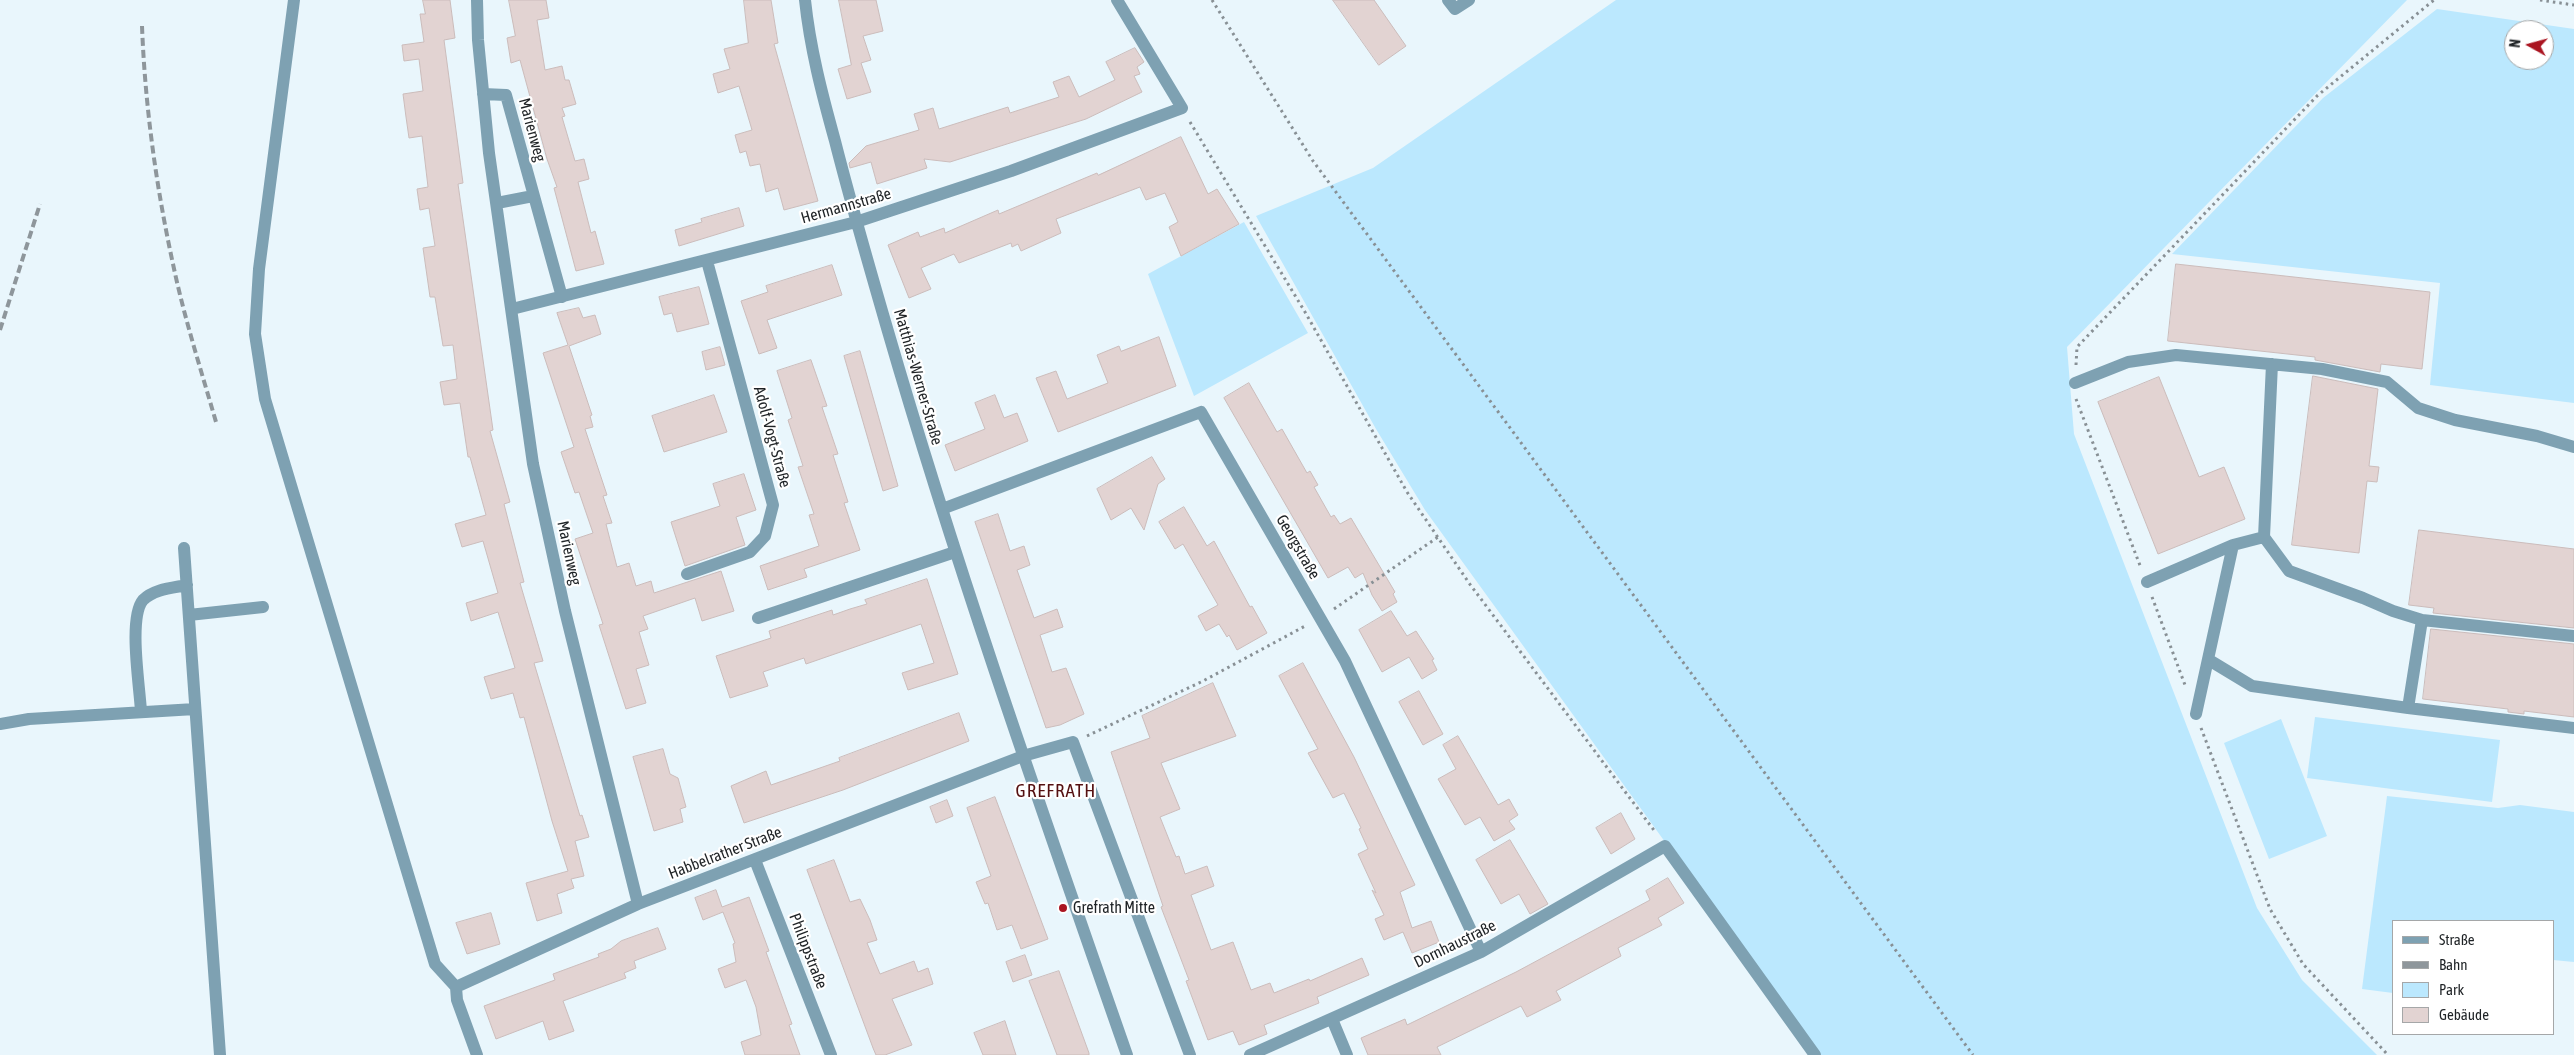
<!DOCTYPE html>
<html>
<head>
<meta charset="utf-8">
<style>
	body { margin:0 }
	#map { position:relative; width:2574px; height:1055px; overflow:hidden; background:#e9f6fc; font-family:"Asap Condensed",sans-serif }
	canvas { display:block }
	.legend { position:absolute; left:2392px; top:920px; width:162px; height:115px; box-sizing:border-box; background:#fff; border:1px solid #a5a7a8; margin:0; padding:6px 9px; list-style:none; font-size:15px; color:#1f2326 }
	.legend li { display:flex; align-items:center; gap:10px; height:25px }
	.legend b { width:25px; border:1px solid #a5a7a8 }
	.north { position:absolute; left:2504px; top:20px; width:50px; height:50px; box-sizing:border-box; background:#fff; border:1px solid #a5a7a8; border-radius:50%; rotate:277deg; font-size:14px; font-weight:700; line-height:20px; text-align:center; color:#1f2326 }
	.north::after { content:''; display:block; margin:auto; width:18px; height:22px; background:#aa1521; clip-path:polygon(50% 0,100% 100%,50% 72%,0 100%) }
</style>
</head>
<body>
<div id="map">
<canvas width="2574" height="1055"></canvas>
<ul class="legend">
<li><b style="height:6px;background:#7ea1b2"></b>Straße</li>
<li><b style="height:6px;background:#8e969b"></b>Bahn</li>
<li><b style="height:14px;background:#bbe8fe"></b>Park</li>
<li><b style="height:14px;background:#e2d3d2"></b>Gebäude</li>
</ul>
<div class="north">N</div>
</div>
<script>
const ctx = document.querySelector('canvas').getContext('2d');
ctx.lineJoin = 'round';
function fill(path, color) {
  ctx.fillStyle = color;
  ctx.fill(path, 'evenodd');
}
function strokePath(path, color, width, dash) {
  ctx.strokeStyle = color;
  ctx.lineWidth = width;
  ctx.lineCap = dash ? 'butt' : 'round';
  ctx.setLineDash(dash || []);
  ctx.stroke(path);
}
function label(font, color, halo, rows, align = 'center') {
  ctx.font = font + ' "Asap Condensed",sans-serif';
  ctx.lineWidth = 4.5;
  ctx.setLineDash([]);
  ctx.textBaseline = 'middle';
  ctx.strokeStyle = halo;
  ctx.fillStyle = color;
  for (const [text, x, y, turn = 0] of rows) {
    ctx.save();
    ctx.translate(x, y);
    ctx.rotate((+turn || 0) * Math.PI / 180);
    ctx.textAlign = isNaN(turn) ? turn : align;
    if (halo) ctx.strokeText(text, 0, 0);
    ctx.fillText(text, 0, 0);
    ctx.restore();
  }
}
const green = new Path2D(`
	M1616,0H2407L2067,347L2074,434L2257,908L2302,980L2377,1055H1819L1425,510L1376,429L1256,216L1373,168Z
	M2437,9L2574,29V403L2430,385L2440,283L2172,254L2323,98ZM2514,30H2544V60H2514Z
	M1244,222L1308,333L1194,396L1148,274Z
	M2315,717L2500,740L2492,802L2307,778Z
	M2281,719L2327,836L2269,859L2224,743Z
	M2387,796L2498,808L2520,805L2574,812V962L2553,960V921H2393V993L2362,989Z`);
const building = new Path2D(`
	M423,0H450L455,38L444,40L463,183L458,184L493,430L490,431L510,502L504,504L524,582L520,583L543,661L534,663L580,816L582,815L589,837L575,841L584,876L571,879L574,888L557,894L562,913L537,921L526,883L568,871L552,821L524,717L520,718L513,693L491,699L484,677L515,668L498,612L471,621L466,603L498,593L483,541L462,547L455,524L486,515L470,457H468L460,403L444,405L440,382L457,379L453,345L443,346L435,297H430L423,248L435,246L429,208L420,210L417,189L428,187L422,136L409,138L406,117L403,94L423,91L419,59L404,61L402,45L424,42L420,14H425Z
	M509,0H546L549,18L537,20L545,70L562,66L565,80H569L576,104L562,108L565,116L562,117L575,161L584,159L589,179L578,182L591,233L595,231L604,264L576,271L554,188L557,187L547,159L520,60L511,63L507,38L515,36Z
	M744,0H771L778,43L774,44L818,201L784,210L778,188L766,192L760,164L750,166L746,151L740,153L735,135L752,130L739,86L718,93L713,74L730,69L724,49L748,43Z
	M839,0H876L883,31L863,36L871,60L861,63L871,92L847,99L838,69L851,65Z
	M1333,0H1374L1406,46L1379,65Z
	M1135,48L1144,62L1137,67L1140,74L1134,76L1142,92L1086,119L950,162L924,159L927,168L877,184L871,162L850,168L849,163L866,146L919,130L914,114L933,108L939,129L1008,107L1010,113L1059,97L1053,82L1069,76L1079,97L1115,80L1106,62Z
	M1181,137L1208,194L1217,189L1239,224L1181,256L1169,227L1178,222L1165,193L1146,200L1140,187L1056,219L1061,233L1021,251L1018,244L1012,247L1011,243L959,263L954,254L921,268L931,289L909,298L888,245L918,232L920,237L944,228L945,233L998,210L999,214L1097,173L1098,175Z
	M739,208L744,226L679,246L675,230L702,222L701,219Z
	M2176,264L2430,292L2422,369L2381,364L2380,372L2315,360V357L2168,341Z
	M832,265L842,295L767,320L777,348L759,354L741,301L768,292L766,286Z
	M699,287L709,324L677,332L672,313L664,315L659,297Z
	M579,308L583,318L595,315L601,334L569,346L592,415L590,416L593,427L585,429L607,495L603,496L612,523L606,524L617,567L629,563L636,586L651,581L654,593L721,571L734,611L702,621L695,598L643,616L648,629L639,632L649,665L636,669L646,703L626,709L599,625L603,624L575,539L593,533L579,492L575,493L561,452L574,447L543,353L568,345L557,313Z
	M1159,337L1176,386L1058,432L1036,378L1056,371L1067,399L1108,383L1097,355L1119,346L1121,351Z
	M720,347L725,365L706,370L702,352Z
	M860,351L898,486L883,491L844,356Z
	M811,360L827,406L822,407L838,454L833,455L848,502L844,503L860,550L804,569L807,577L768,590L760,566L819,546L809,515L814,514L798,467L803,466L788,420L792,418L777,371Z
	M2313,376L2378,389L2369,466L2379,467L2377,482L2367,481L2359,553L2292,545Z
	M2159,377L2199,477L2224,467L2245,519L2158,554L2098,402Z
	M1249,383L1277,432L1282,429L1307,473L1310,471L1318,485L1314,487L1331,517L1334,515L1340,524L1351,518L1395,592L1393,594L1397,602L1382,611L1372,595L1363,573L1355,578L1348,567L1328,578L1224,398Z
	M714,395L727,432L664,452L652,416Z
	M995,395L1004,418L1017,413L1028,441L955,471L945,445L985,429L975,403Z
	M1152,457L1165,479L1158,484L1144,530L1131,508L1111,520L1097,489Z
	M744,474L756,510L736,517L745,545L685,566L671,522L720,506L713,484Z
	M1184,507L1207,546L1214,541L1250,607L1252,606L1267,633L1237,650L1229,635L1227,637L1219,624L1206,631L1198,616L1218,605L1183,544L1175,549L1159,522Z
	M998,514L1010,551L1024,546L1030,565L1017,570L1034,618L1057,609L1063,627L1040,635L1052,672L1066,668L1084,714L1060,725L1046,728L975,522Z
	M2419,530L2574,549V628L2433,613L2434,608L2409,605Z
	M927,579L958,674L908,690L902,673L934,663L921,624L806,664L804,658L763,672L768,686L730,698L716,656L771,638L769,631L832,610L833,615L850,609L867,604L865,600Z
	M1391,611L1407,636L1416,631L1434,659L1432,660L1437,670L1422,679L1409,657L1382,672L1359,630Z
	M2431,629L2574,644V717L2524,711V714L2508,712V709L2423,699Z
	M1303,663L1354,757L1415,885L1400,892L1412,928L1431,921L1439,942L1412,953L1403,932L1384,940L1375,919L1384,915L1372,890L1376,893L1358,854L1368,849L1359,829L1361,828L1344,793L1333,798L1308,753L1318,749L1279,676Z
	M1213,683L1236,736L1161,763L1180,809L1160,817L1176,857L1179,856L1185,874L1207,866L1214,886L1191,895L1211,950L1233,942L1251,990L1270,983L1274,993L1309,979L1310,981L1362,958L1369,975L1317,997L1319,1003L1264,1025L1267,1034L1239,1045L1233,1031L1208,1040L1186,981L1189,980L1161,907L1163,906L1111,752L1150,738L1142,716Z
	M1419,691L1443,734L1423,745L1399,702Z
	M959,713L969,741L843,790L744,823L731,786L766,771L771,785L840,761L839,758Z
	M1458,736L1498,805L1509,799L1518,815L1509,821L1515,829L1494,841L1480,817L1465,825L1438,779L1456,769L1443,745Z
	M663,749L670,774L678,778L686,807L680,809L683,822L654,831L633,757Z
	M995,797L1048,939L1021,949L1012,925L997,930L988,903L985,904L976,882L991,876L967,808Z
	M947,800L953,816L936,823L930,807Z
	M1621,813L1635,839L1611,854L1596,828Z
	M1510,840L1548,904L1530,914L1519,894L1501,904L1476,860Z
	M834,860L850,902L860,899L870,920L877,940L867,943L880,974L914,961L918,972L928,968L933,984L892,999L912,1045L885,1055H876L873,1048L807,870Z
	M1668,878L1684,903L1658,918L1662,925L1618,948L1621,956L1556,991L1561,1000L1527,1017L1521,1006L1437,1047L1441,1055H1368L1361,1038L1405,1019L1407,1025L1516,972L1650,900L1646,891Z
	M716,890L722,907L749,897L769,951L766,952L792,1024L789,1025L800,1055H745L741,1042L761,1035L756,1007L746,980L725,988L718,969L736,962L733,944L735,943L723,912L703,920L695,898Z
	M491,913L500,944L467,954L456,923Z
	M658,928L666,949L634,961L636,968L624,973L626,978L563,1001L574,1031L549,1040L543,1021L496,1039L484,1006L555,980L553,974L599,957L598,954L611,949L621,941Z
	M1025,955L1032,975L1013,982L1006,962Z
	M1059,971L1089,1053V1055H1057L1029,981Z
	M1005,1021L1016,1055H983L974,1033Z`);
const path = new Path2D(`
	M1212,0L1313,161L1973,1055
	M2540,0L2574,5
	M1190,122L1305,312L1407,492L1469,583L1656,833
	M2076,365L2077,347L2317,96L2434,0
	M2076,399L2141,568
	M2152,597L2185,685
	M1334,609L1438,537
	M2201,728L2270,909L2303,964L2388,1055
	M1087,736L1203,681L1307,625`);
const minor = new Path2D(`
	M294,0L259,269L255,334L265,399L435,964L456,987
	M477,0L478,40L489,153L533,464L565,611L638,904
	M805,0C810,48 822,94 835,141C851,204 869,266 887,328C958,573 1043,814 1127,1055
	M1448,0L1455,9L1469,0
	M483,94L506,95L562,297
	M497,203L533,196
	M512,309L856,222L1011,171L1182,108L1117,0
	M2075,383L2128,362L2176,355L2322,369L2387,382L2418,408L2455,420L2537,436L2574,447
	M942,509L1201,412L1345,661L1481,952
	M2264,537L2289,571L2363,598L2393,611L2422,620L2574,636
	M2233,545L2264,537L2272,364
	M184,548L220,1055
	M687,574L750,552L765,536L773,505L707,261
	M2147,582L2233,545L2196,714
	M189,615L263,607
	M758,618L955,552
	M2422,620L2408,708L2574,728
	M2209,660L2252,686L2408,708
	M141,712C140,688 128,618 143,600C154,589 172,588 187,585
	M0,724L29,719L195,709
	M755,860L831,1055
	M1332,1019L1347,1055
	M477,1055L457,1000L456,987L638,904L1023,756L1073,742L1190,1055
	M1250,1055L1481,952L1665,846L1815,1055`);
const rail = new Path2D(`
	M142,26C145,105 156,186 173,264C184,317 201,370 216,422
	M0,330L40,204`);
const markers = [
	[1063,908,5,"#aa1521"]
];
const streetNames = [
	["Marienweg",532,130,75],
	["Hermannstraße",846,206,-16],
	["Matthias-Werner-Straße",918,377,74],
	["Adolf-Vogt-Straße",772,437,75],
	["Georgstraße",1298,547,60],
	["Marienweg",569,553,78],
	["Habbelrather Straße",725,853,-21],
	["Dornhaustraße",1455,944,-26],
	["Philippstraße",808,951,69]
];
const poiNames = [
	["Grefrath Mitte",1073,908]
];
const quarterNames = [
	["GREFRATH",1056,791]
];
fill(green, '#bbe8fe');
fill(building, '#e2d3d2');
strokePath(building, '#cbbcbb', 1);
strokePath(path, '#889095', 3, [2.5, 4]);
strokePath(minor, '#7ea1b2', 12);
strokePath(rail, '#8e969b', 4, [8, 4]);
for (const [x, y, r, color] of markers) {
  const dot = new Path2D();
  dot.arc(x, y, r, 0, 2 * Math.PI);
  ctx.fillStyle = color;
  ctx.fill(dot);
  strokePath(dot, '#fff', 2);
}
label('16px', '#1f2326', '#fff', streetNames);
label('16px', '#1f2326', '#fff', poiNames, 'left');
ctx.letterSpacing = '1px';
label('19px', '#541011', '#fff', quarterNames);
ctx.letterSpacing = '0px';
</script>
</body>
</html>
